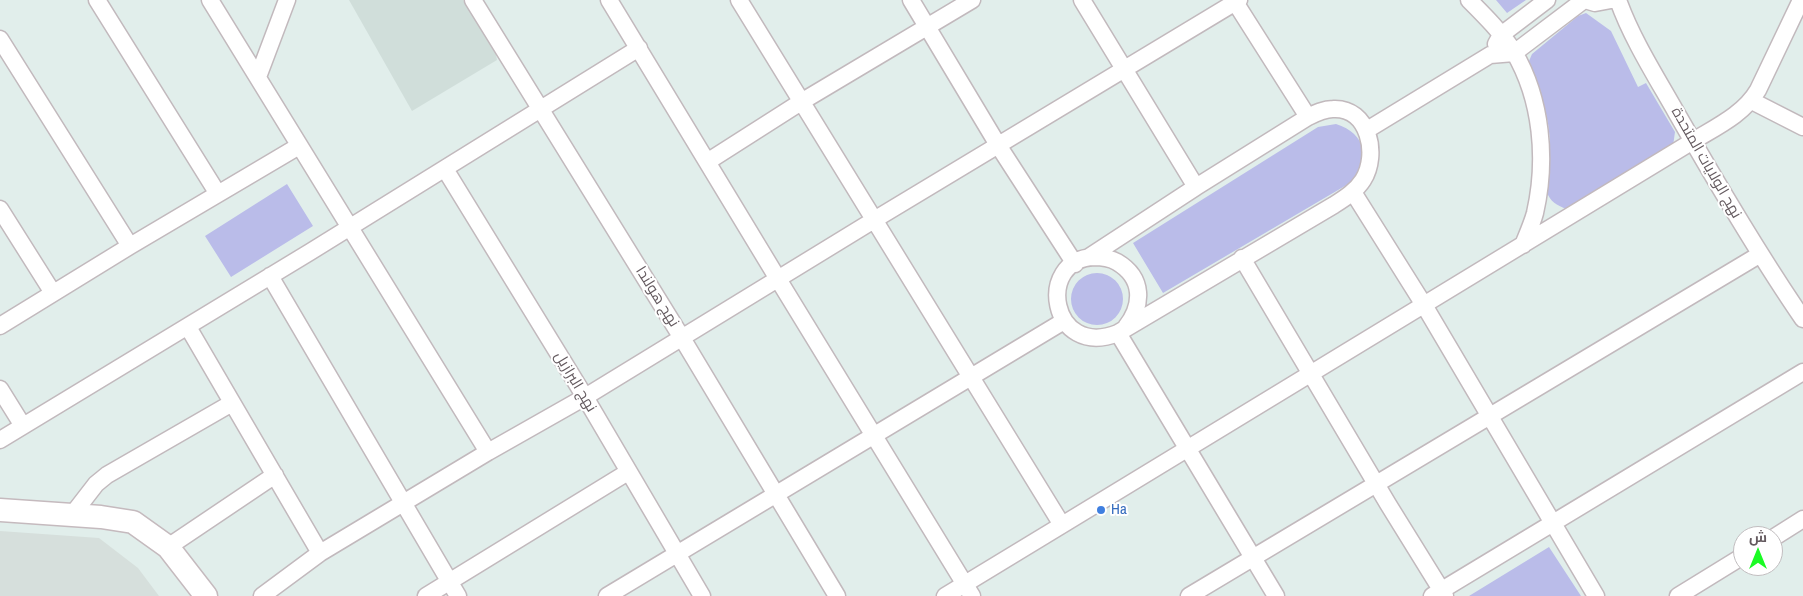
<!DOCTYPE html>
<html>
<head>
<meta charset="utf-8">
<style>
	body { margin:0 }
	#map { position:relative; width:1803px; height:596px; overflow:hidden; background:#e1eeeb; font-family:"Archivo Narrow",Cairo,sans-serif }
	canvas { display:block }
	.north { position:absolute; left:1733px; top:526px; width:50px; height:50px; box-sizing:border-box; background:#fff; border:1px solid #c1bdbf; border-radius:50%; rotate:0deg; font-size:14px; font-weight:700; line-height:20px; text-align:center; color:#645a5f }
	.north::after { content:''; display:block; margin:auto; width:18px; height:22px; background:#1afb24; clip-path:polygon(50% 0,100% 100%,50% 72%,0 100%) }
</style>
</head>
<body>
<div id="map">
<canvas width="1803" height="596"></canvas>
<div class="north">ش</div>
</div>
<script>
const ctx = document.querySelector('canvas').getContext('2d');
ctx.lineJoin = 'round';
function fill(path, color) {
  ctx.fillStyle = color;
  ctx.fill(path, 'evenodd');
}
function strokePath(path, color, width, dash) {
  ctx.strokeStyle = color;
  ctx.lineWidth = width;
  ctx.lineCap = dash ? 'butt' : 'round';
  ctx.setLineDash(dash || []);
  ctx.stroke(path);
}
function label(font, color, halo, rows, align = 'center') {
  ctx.font = font + ' "Archivo Narrow",Cairo,sans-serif';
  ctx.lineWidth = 4;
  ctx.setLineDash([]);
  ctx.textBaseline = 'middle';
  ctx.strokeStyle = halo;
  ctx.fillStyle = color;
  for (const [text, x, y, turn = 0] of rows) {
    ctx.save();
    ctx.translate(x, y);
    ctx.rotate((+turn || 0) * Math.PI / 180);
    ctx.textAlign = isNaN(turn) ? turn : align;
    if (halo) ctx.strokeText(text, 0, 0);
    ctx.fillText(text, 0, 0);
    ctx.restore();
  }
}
const industrial = new Path2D(`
	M0,531L99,538L138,568L159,596H0Z`);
const education = new Path2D(`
	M349,0H463L495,49L497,60L412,111Z`);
const green = new Path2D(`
	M1496,0H1526L1507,13Z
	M1586,13L1611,31L1638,87L1646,83L1675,132L1673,146L1566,209C1557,205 1550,202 1547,192C1544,180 1550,159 1550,146C1550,117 1539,88 1529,61L1532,54L1578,16Z
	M1336,124C1366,133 1373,162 1350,183L1163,293L1133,243L1318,127Z
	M287,184L313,226L231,277L205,236Z
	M1071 299a26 26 0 1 1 52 0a26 26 0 1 1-52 0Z
	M1549,547L1581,596H1469Z`);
const street = new Path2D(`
	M97,0L218,194
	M210,0L488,452
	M473,0L682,338L837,596
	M609,0L778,279L972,596
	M739,0L1062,525L1693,141C1716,127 1744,114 1758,90L1801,0
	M911,0L998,145L1075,264
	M1082,0L1196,187L1089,257
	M1469,0C1485,16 1502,33 1514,52C1542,100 1547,160 1535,213C1532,224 1527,235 1523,245
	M1585,0L1595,3L1611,0
	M1618,0C1632,39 1655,75 1676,112C1716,182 1757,252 1803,319
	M1235,2L1308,117
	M0,39L130,246
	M1496,44L1501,35L1547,0
	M258,77L287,0
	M1752,101L1803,127
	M1367,130L1490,55L1514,53L1584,0
	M707,162L801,102L972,0
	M445,169L585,397L702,596
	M1353,192L1424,305L1596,596
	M0,209L53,293
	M1242,258L1388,504L1445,596
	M270,276L458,596
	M0,326L130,246L299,146
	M188,327L320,553
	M1126,327C1143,305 1144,278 1117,262C1110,258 1102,257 1094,257C1035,259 1050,360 1118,333L1334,205C1345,198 1356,191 1363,180C1379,155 1369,107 1333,109C1324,109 1316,113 1308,117L1196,187
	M1118,333L1276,596
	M0,389L23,426
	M0,440L310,252L639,48
	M72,515L96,484L107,475L232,403
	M1773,538L1803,519
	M168,547L275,475
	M262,596L320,553L488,452L585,397L874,220L1239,0
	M426,596L628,472
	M607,596L1064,321
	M945,596L1062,525
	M1189,596L1759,255
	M1432,596L1803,372
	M1678,596L1743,556`);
const secondary = new Path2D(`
	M0,510L101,517L133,522L168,547L206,596`);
const markers = [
	[1101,510,5,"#3f7fe0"]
];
const streetNames = [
	["نهج الولايات المتحدة",1706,163,60],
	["نهج هولندا",657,297,58],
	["نهج البرازيل",575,382,59]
];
const shopNames = [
	["Ha",1111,510]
];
fill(industrial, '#d6dfdc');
fill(education, '#d0deda');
fill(green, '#babce9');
strokePath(street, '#c2b9bd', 19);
strokePath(secondary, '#c5babe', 25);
strokePath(street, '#fff', 16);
strokePath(secondary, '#fff', 22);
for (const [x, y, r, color] of markers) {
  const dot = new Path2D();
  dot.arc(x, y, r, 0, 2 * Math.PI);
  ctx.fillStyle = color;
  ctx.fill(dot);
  strokePath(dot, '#fff', 2);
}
label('15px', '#645a5f', '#fff', streetNames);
label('15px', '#366cbe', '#fff', shopNames, 'left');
</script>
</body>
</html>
